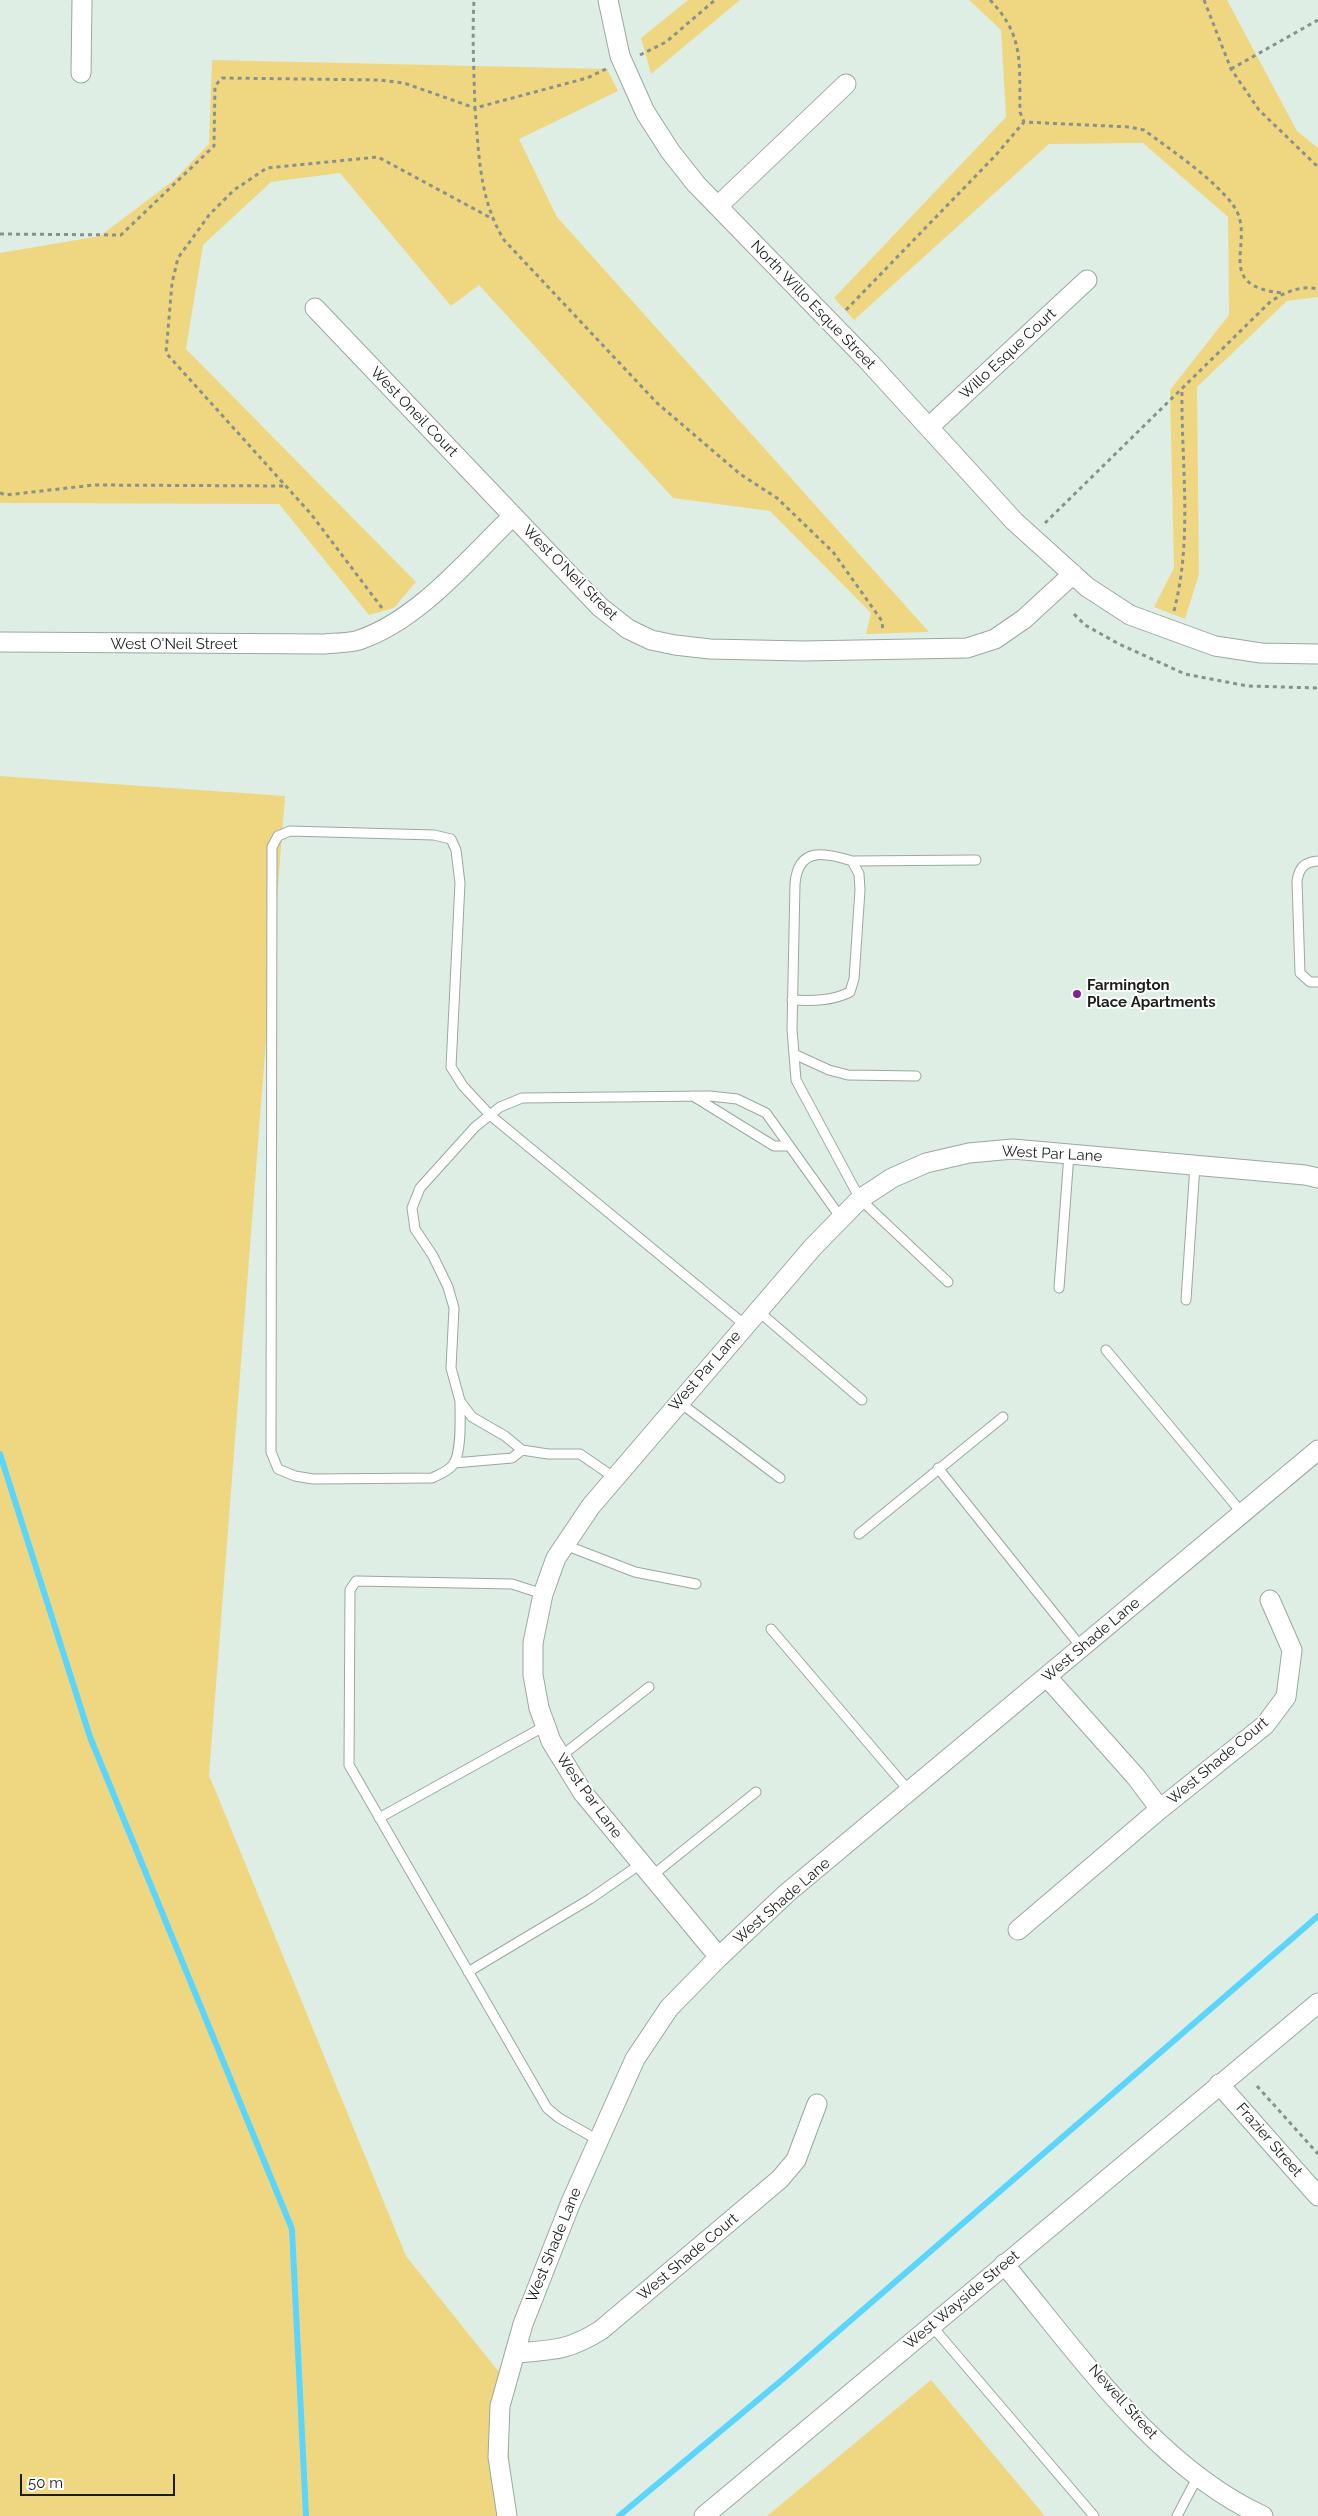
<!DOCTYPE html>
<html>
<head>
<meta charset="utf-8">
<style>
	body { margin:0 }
	#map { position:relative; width:1318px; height:2516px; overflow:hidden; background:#dfeee4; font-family:Raleway,sans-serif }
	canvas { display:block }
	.scale { position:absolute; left:20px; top:2474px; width:155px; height:22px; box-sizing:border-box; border:2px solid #191e1b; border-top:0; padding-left:6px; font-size:15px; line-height:18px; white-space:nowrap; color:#191e1b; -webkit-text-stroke:4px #fff; paint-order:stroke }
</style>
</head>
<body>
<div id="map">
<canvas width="1318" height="2516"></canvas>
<div class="scale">50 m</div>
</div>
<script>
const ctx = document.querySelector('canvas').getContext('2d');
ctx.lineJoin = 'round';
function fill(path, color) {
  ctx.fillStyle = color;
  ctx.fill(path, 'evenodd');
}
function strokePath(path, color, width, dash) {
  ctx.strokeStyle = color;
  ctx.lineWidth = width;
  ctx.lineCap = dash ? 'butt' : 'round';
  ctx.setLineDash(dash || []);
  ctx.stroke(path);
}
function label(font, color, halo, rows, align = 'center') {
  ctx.font = font + ' Raleway,sans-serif';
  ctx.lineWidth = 4;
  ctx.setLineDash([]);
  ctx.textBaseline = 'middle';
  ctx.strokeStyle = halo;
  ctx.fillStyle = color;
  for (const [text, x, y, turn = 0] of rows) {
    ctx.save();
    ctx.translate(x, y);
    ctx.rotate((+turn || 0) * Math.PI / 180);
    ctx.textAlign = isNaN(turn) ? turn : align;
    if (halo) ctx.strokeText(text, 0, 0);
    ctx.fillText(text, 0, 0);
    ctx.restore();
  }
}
const green = new Path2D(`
	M688,0H740L651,74L641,38Z
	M969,0H1227L1297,131L1318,148V297L1287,301L1197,387L1199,574L1185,619L1154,607L1174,568L1170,390L1229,315L1228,217L1143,143L1049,144L854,320L834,298L1006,117L1001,30Z
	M212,60L607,69L618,91L519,139L557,217L929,632L866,634L871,613L770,511L673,498L479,285L451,306L340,173L271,182L203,245L186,349L416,582L394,608L369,615L279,504L0,503V253L100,236L174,180L209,144Z
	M0,776L285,796L209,1775L406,2256L507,2382L511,2516H0Z
	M931,2380L1045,2516H767Z`);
const stream = new Path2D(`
	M0,1454L90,1737L292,2229L306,2516
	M619,2516L783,2379L1318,1916`);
const path = new Path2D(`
	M990,0C1025,36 1019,65 1020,112L1024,122
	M1204,0L1231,69L1259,110L1318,167
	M640,55L666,42L715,0
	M606,69L587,78L475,108C479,154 479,199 504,240L657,403L740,474L777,498L833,552L882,621L883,632
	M1231,69L1318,20
	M0,234L121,235L214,146L215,86L222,78L380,80L404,83L475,108C474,72 472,36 474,0
	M846,310L995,156L1024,122L1129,127L1144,130C1171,150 1214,179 1233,205C1259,240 1209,286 1283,293
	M0,493L6,495L94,485L285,486
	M1045,523L1271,301C1286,292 1300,285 1318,289
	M382,608L311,514L166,353L172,283L178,258L209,215L234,190L267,168L378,157L491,218
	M1174,611C1193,537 1181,464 1182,389
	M1074,614L1085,625L1119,644L1185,674L1248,686L1318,688
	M1257,2086L1318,2154`);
const service = new Path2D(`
	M852,861L976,860
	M1318,861C1304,862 1299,868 1297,881L1300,973L1310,982H1318
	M792,1000C813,1001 832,1001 850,992L854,979L860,890L859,874L852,861C824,852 798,847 795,884L792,1029L796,1080L860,1199L948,1282
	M794,1054L829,1070L848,1075L916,1076
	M693,1096L774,1146H789
	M1059,1288L1069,1154
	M1186,1300L1195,1165
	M758,1311L862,1400
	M1106,1350L1242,1513
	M460,1401C460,1417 462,1453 453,1465C447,1472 440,1474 432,1478L313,1479L295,1476L278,1469L271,1452L272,847L278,836L290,831L434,835L451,839L456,850L460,883L451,1067L463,1086L490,1115L745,1325
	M679,1402L780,1478
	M454,1463L512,1458L522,1450
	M938,1468L1082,1648
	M615,1478L580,1454H548L522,1450L505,1436L472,1417L460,1401L451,1368L454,1308L448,1287L433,1256L415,1229L412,1208L420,1188L475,1127L500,1107L522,1098L710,1096L737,1099L766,1113L841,1218
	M859,1534L1003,1417
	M565,1545L635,1572L696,1584
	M543,1594L512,1584L356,1581L350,1590L349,1765L547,2108L559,2118L598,2140
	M771,1629L910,1792
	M560,1757L649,1687
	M379,1818L545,1726
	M653,1875L756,1792
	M468,1972L590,1899L642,1863
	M931,2325L1094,2516
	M1177,2516L1198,2476`);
const minor = new Path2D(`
	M608,0L620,56L645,112L670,151L696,184L869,362L1014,521L1087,587L1130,615L1215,646L1261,653L1318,654
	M81,73L82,0
	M718,206L846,84
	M315,308L600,607L628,629L651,640L675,645L710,649L803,651L967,648L995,639L1024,619L1073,574
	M929,427L1087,280
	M0,642L325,644C336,643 349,643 359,640C419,620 469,558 513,516
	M1160,1809L1265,1725L1286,1697L1292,1650L1270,1600
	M1018,1930L1160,1809L1136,1777L1047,1677
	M719,1957L583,1793L551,1741L539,1708L533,1675V1643L543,1594L556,1558L591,1506L813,1247L860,1199L892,1178L926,1163L969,1153L1013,1149L1305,1175L1318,1178
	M1219,2084L1318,2196
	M1004,2264C1077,2352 1157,2468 1263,2516
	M515,2353C552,2350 568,2351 601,2330L780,2179L796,2160L817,2104
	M507,2516L498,2457L500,2406L523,2324L571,2202L635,2059L669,2008L719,1957L787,1893L1318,1450
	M704,2516L1318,2003`);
const markers = [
	[1077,994,5,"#7d2593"]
];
const streetNames = [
	["North Willo Esque Street",813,305,46],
	["Willo Esque Court",1008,354,-43],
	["West Oneil Court",414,412,46],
	["West O'Neil Street",570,573,45],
	["West O'Neil Street",174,644],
	["West Par Lane",1052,1154,3],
	["West Par Lane",705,1371,-49],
	["West Shade Lane",1091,1640,-40],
	["West Shade Court",1218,1761,-40],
	["West Par Lane",589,1796,54],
	["West Shade Lane",782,1901,-41],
	["Frazier Street",1269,2140,49],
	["West Shade Lane",554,2245,-68],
	["West Shade Court",688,2257,-40],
	["West Wayside Street",962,2300,-40],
	["Newell Street",1123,2402,48]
];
const poiNames = [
	["Farmington",1087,985],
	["Place Apartments",1087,1002]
];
fill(green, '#efd782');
strokePath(stream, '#5bd5fc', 6);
strokePath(service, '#9aa89f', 11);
strokePath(minor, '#9aa89f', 21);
strokePath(path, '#88928b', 3, [4, 4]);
strokePath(service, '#fff', 9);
strokePath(minor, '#fff', 19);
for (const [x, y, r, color] of markers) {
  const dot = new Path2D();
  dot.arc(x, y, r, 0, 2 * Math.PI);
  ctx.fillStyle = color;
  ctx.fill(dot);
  strokePath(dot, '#fff', 2);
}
label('15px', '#191e1b', '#fff', streetNames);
label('bold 15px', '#191e1b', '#fff', poiNames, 'left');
</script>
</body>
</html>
